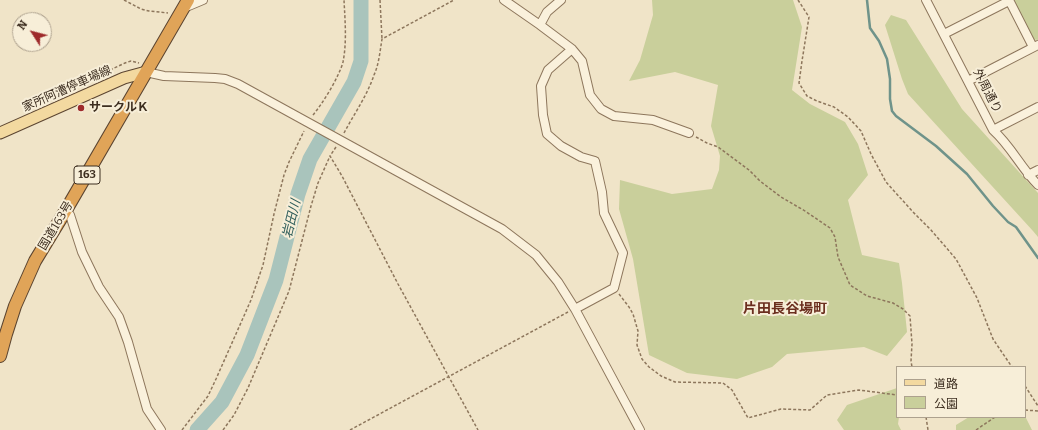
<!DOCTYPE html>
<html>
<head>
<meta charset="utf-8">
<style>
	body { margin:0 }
	#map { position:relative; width:1038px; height:430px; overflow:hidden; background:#f0e4c8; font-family:Bitter,"Noto Sans JP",serif }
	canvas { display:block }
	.legend { position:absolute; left:896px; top:366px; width:130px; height:52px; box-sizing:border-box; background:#f7eed8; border:1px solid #ada18e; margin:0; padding:5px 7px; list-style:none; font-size:12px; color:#3d2e20 }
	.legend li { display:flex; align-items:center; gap:8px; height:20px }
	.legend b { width:20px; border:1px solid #ada18e }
	.north { position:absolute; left:12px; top:12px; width:40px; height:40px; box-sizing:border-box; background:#f7eed8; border:1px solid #ada18e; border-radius:50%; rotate:306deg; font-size:11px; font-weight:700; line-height:16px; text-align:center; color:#3d2e20 }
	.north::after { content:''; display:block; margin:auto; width:14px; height:18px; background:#9e2a2b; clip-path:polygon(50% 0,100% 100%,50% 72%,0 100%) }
</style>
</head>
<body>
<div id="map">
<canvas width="1038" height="430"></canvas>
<ul class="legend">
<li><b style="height:5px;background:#f3d9a0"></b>道路</li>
<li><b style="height:11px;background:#c9cf9b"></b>公園</li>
</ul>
<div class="north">N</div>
</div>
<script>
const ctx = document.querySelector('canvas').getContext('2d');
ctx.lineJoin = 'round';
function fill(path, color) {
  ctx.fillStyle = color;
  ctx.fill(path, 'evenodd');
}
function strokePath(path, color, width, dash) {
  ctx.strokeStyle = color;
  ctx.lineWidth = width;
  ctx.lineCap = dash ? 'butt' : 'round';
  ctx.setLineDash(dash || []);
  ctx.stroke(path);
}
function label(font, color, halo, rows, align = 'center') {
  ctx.font = font + ' Bitter,"Noto Sans JP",serif';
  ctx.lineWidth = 4;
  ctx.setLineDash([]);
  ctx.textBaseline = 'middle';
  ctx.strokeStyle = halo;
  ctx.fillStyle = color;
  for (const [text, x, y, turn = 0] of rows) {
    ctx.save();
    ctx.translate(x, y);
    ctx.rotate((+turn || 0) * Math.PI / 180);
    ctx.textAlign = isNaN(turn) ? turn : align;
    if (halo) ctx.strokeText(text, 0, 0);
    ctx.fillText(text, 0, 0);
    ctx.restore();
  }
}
const green = new Path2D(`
	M652,0H793L802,27L792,90L810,104L845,122L858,144L868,175L848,200L862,255L899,263L902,283L907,332L887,356L864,347L787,354L772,367L737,379L687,373L649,355L633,259L619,209L620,180L672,194L712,189L719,170L720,156L711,126L718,85L675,72L629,81L640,60L653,15Z
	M1012,0H1038V40L1031,39Z
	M891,15L906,20L962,109L1038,193V237L1033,231L908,94L902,79L885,25Z
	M897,388V417H899L898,424L901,430H844L837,420L847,405Z
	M1025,416L1032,430H956V425L969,417H1025Z`);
const stream = new Path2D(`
	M867,0L870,28L879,41L887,59L890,79V99L892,111L896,116L936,146L967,174L993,206L1008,222L1016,227L1038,258`);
const river = new Path2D(`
	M197,430L222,402L247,355L276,280L298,194L310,159L354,82L361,61V0`);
const path = new Path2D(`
	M124,0L141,9L149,11L168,13
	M380,0L382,39
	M798,0L809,17L802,61L799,83L807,96L817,101L834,107L848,117L861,131L871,154L886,182L913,212L931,230L956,259L977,298L993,339L999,348L1012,367
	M108,75L112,69L125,63L131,61L139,63
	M313,115C323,103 339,77 343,62C347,42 345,20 344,0
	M344,133C354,114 367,96 374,75C379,64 380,51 382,39L454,0
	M696,137L707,143L718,147L749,170L760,181L781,197L798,207L802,209L830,228L835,237L838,257L850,285L867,296L893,303L903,309L910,316L912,344L911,361L912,367
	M336,147L330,156L342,176L398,284L478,430
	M619,294L629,307L633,314L638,331L637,345L642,359L649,367L661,376L675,382L723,383L732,390L748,418L781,409L810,410L827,395L859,390L897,395
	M1025,386L1038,406
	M1025,410L1038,411
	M926,417L928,430
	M182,430L208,396L216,379L251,300L263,265L274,214L284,175L289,162L304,131
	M223,430L234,415L248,388L289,291L311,206L318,183L330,156
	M350,430L568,312
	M976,430L995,417`);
const minor = new Path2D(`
	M504,0L540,25L572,49L582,61L590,95L601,109L614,116L653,120L689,133
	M926,0L993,130C1011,146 1021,168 1038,185
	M1009,0L1033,47
	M184,8L203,0
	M540,25L547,12L561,0
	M944,34L1009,1
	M572,49L548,70L541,86L543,115L547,134L561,146L581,157L595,161L602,192L604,213L623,253L614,288L575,309
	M146,72L164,76L215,78L225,79L238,84L502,229L536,255L558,282L575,309L640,430
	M968,81L1038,45
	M993,130L1038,107
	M1028,175L1038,170
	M66,210L70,215L82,252L99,287L119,317L128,342L147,409L161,430`);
const major = new Path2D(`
	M0,133L124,78L146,72`);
const highway = new Path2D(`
	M0,356L6,334L15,306L35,261L66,210L188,0`);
const markers = [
	[81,108,4,"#9e2a2b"]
];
const shields = [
	[87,175,26]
];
const shieldNames = [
	["163",87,175]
];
const streetNames = [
	["家所阿漕停車場線",67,89,-24],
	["外周通り",987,91,63],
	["国道163号",56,226,-59]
];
const poiNames = [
	["サークルＫ",89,108]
];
const waterNames = [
	["岩田川",292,219,-76]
];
const quarterNames = [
	["片田長谷場町",785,309]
];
fill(green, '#c9cf9b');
strokePath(stream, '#6f938a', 2.5);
strokePath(river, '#a9c4bc', 15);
strokePath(minor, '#8d765c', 10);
strokePath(major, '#5b4430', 13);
strokePath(highway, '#5b4430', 14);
strokePath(path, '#8d765c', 1.5, [3, 2]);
strokePath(minor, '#faf1dc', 8);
strokePath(major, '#f3d9a0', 11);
strokePath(highway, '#e0a458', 12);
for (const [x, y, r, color] of markers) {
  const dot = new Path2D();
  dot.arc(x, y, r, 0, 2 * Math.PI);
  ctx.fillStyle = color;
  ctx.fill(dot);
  strokePath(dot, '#f7eed8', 1.5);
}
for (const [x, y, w] of shields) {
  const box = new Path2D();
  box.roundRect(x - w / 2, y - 9, w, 18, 3);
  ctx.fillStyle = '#f7eed8';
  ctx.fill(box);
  strokePath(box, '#3d2e20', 1);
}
label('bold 11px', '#3d2e20', null, shieldNames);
label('12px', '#3d2e20', '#f7eed8', streetNames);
label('bold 12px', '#3d2e20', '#f7eed8', poiNames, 'left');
label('italic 13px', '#2f5d5a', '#f7eed8', waterNames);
label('bold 14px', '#6b2e1e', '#f7eed8', quarterNames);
</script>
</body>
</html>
